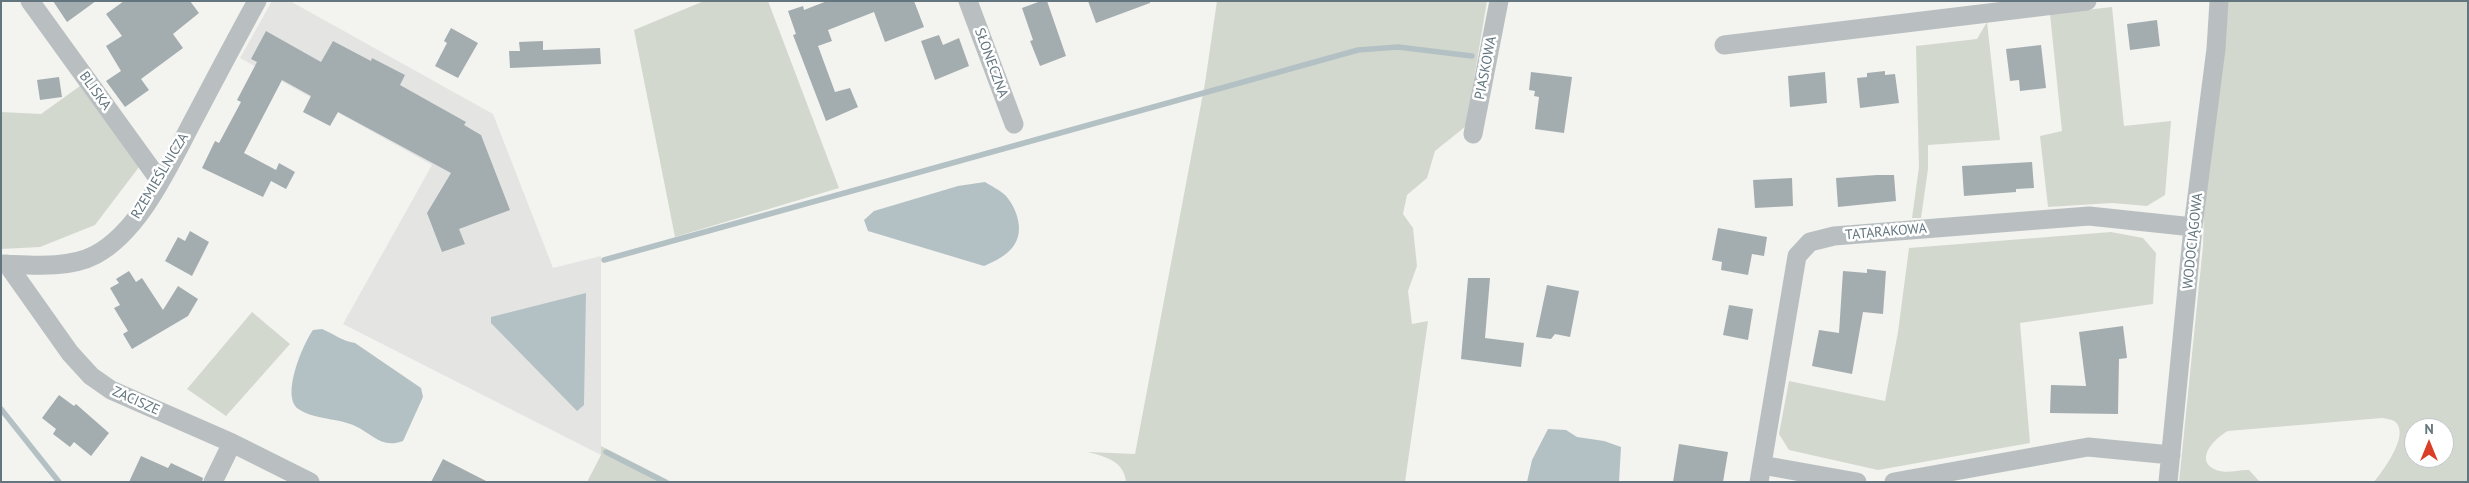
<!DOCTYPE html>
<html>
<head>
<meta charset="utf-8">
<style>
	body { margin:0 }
	#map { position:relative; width:2469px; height:483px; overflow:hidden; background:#f3f3ef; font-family:"PT Sans",sans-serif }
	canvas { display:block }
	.frame { position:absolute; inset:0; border:2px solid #63767f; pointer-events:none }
	.north { position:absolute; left:2404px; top:418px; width:50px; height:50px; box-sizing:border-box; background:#fff; border:1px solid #c1c8cc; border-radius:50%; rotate:0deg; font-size:14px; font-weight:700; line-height:20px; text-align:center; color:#63767f }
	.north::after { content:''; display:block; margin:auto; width:18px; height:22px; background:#db3e27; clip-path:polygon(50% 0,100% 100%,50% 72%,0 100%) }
</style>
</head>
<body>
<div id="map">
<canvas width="2469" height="483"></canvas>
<div class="frame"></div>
<div class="north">N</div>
</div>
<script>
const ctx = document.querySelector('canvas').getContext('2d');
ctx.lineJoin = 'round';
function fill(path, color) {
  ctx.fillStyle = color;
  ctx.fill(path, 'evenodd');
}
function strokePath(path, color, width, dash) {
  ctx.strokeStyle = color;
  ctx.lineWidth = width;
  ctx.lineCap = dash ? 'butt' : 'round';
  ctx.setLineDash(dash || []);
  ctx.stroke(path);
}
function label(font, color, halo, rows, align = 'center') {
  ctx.font = font + ' "PT Sans",sans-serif';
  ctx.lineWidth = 5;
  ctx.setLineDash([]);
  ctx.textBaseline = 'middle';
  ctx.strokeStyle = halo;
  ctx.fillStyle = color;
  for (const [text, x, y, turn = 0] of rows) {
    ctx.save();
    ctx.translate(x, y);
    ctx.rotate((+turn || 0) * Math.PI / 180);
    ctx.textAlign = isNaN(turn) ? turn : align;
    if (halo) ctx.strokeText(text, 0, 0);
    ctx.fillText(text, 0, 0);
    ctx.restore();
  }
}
const built = new Path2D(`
	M272,1H290L493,114L553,268L601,256V455L343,324L432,165L240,58Z`);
const green = new Path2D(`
	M704,1H768L839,188L675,237L634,30Z
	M1217,1H1487L1466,126L1435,151L1427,178L1407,195L1403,214L1413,228L1417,266L1408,291L1412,324L1428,321L1405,482H1126C1124,461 1106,457 1088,452L1135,454L1205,83Z
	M2228,1H2468V482H2374C2382,472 2412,433 2394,421C2391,419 2386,419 2382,418L2228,431C2216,437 2194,459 2214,469C2225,475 2238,469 2249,470L2260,482H2179L2203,246L2204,214ZM2414,428H2444V458H2414Z
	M2112,7L2124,126L2171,121L2165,195L2147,206L2112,203L2048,207L2040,136L2062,131L2050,14Z
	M1987,22L2000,140L1928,145V169L1921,218H1912L1919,167L1916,46L1977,39Z
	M80,86L139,167L95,225L40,247L1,249V112L41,114Z
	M2111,232L2143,238L2156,253L2153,304L2020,323L2030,443L1878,470L1789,450L1779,434L1789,381L1885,401L1898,332L1909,248Z
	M252,312L290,344L226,416L187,389Z
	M601,446L672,482H587L601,455Z`);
const water = new Path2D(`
	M985,182C991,186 1000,190 1005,195C1010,200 1015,209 1017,216C1025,243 1008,256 984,266L868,231L864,220L874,211L958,186Z
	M586,293L584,405L577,411L491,323V317Z
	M322,329C334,334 342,341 355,343L421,388L423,397L403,441C381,449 373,434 355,426C339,418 316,420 300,410C279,399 303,344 313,330Z
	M1548,429L1566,430L1577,437L1604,441L1621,447L1619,482H1527L1532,460Z`);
const stream = new Path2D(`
	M604,260L1358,50L1398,47L1472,56
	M1,409L59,482
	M606,452L665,482`);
const building = new Path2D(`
	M53,1H96L67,22Z
	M124,1H190L199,13L173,34L183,48L141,79L149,90L125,107L106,81L121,71L106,46L122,36L106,14Z
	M827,1H914L924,27L885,42L874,12L828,30L832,41L818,46L835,92L850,88L858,107L826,121L793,35L796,34L788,11L803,6L804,10Z
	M1041,1H1047L1066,56L1040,66L1030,41L1033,40L1022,8Z
	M1088,1H1150V3L1096,23Z
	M2157,20L2160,46L2130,50L2127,24Z
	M451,28L478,43L458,78L435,66L447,43L444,41Z
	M266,31L321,62L333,41L371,61L372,58L405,75L400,85L466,122L464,125L481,135L510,210L459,229L465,244L442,252L427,213L451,173L338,112L330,126L303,112L311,96L282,80L244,153L276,170L279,163L295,172L286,189L271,181L263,197L202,168L215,141L219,143L241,102L237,100L257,62L251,59Z
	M939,35L943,45L959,38L969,66L935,80L921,41Z
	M543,41V50L600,48L601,64L510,68L509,51H520L519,42Z
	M2041,45L2046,88L2020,91L2019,80L2010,81L2006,49Z
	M1885,71V75L1895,74L1899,103L1860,108L1857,78L1867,77V73Z
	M1531,72L1572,77L1564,133L1535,129L1539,97L1534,96L1535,91L1529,90Z
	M1825,72L1827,103L1790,107L1788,76Z
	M59,77L62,97L40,100L37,80Z
	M2032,162L2034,188L2016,189V192L1964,196L1962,166Z
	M1877,175H1894L1896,201L1838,207L1836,178Z
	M1792,178L1793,206L1755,208L1753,180Z
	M1718,228L1767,237L1764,256L1752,254L1748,275L1721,270L1722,262L1712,260Z
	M190,231L209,242L192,276L165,261L178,237L185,241Z
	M1867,269L1886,271L1883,314L1863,312L1852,374L1812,366L1819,330L1839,333L1843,271L1867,273Z
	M129,271L136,282L142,278L163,310L178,286L198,299L188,316L132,349L123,334L128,331L114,308L120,305L110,288L119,283L116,279Z
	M1468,278H1490L1485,338L1524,343L1521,367L1461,359Z
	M1547,285L1579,291L1570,337L1555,334L1551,339L1536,337Z
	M1729,305L1753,309L1748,340L1723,335Z
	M2123,326L2127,358L2119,359L2118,414L2050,413L2051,385L2086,386L2079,332Z
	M59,395L74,406L76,404L109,433L91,456L74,442L70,447L53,434L56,429L42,418Z
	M1679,444L1728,452L1723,482H1673Z
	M141,456L168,468L171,463L203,478L202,482H129Z
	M443,459L488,482H431Z`);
const street = new Path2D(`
	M30,1L160,181
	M968,1L1014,124
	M1724,45L2087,1
	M1473,134L1499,1
	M1,264C31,265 68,269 95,255C142,230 171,161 196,115C216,77 236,39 257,1
	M7,264L70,353L91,376L111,390L232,443L310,482
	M1762,465L1857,482
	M213,482L232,443
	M1759,482L1797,256L1810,242L1834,236L2089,216L2193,227
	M1894,482L2088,447L2171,455
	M2168,482L2193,227L2216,49L2219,1`);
const streetNames = [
	["SŁONECZNA",991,63,70],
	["PIASKOWA",1486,68,-79],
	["BLISKA",95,91,54],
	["RZEMIEŚLNICZA",160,176,-59],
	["TATARAKOWA",1886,232,-5],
	["WODOCIĄGOWA",2193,241,-84],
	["ZACISZE",136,401,24]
];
fill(built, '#e4e5e3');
fill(green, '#d3d8cf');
fill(water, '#b3c1c4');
strokePath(stream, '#b3c1c4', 5.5);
fill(building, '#a3adb0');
strokePath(street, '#b9bfc1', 19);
label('14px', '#63767f', '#fff', streetNames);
</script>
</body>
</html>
